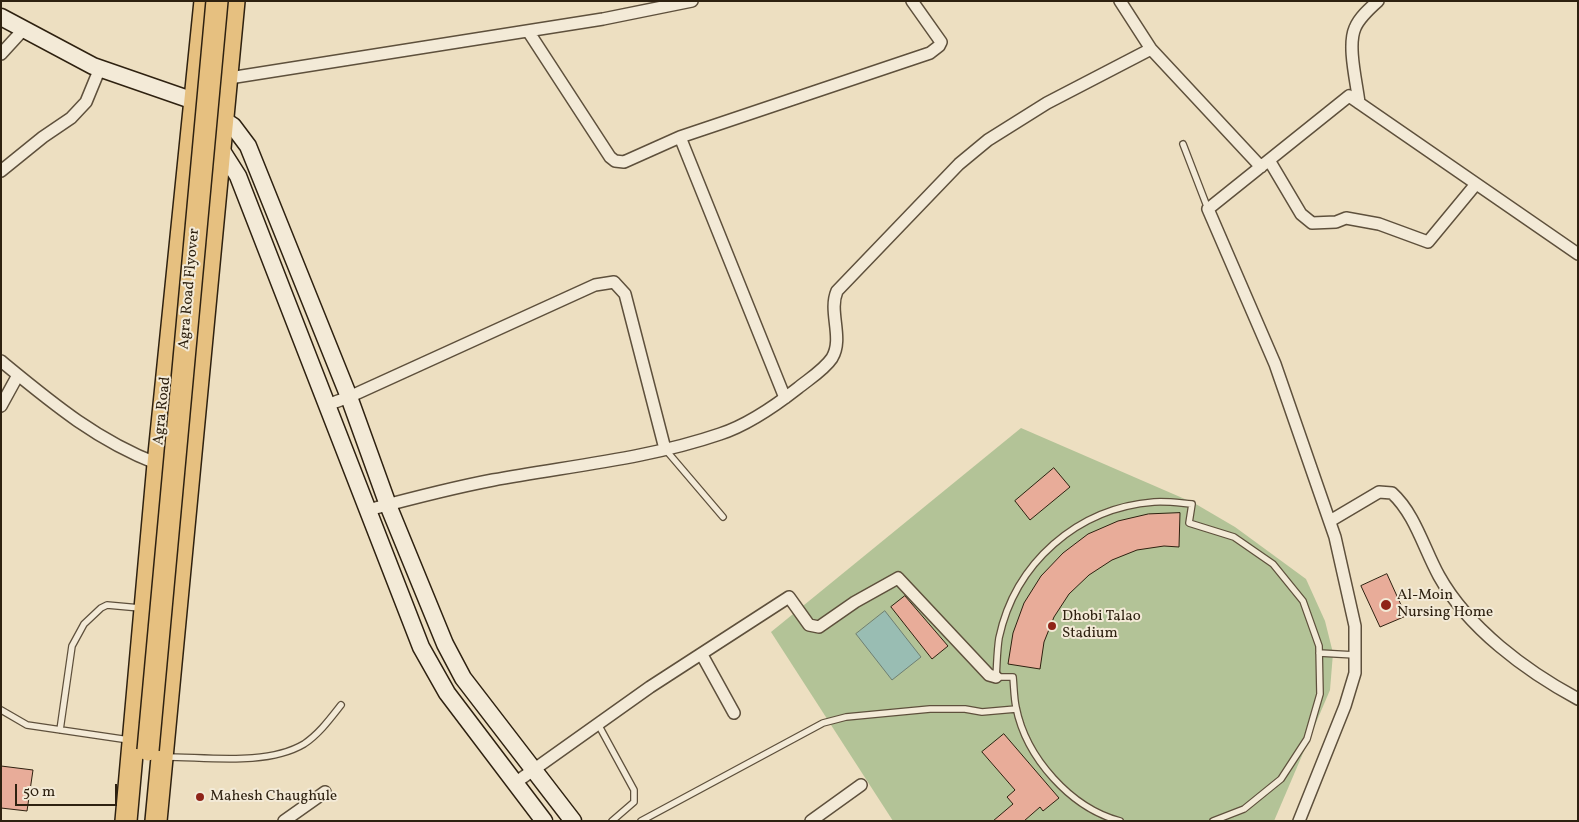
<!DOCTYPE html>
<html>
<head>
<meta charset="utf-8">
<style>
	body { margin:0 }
	#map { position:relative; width:1579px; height:822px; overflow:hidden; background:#eddfc1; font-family:Vollkorn,serif }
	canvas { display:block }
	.frame { position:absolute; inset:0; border:2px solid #2e2110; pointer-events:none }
	.scale { position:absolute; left:15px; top:784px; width:102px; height:22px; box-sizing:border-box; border:2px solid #2e2110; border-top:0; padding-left:6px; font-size:15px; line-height:18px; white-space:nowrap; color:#2e2110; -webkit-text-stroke:4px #f3ead7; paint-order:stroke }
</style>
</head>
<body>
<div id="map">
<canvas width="1579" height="822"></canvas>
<div class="frame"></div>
<div class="scale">50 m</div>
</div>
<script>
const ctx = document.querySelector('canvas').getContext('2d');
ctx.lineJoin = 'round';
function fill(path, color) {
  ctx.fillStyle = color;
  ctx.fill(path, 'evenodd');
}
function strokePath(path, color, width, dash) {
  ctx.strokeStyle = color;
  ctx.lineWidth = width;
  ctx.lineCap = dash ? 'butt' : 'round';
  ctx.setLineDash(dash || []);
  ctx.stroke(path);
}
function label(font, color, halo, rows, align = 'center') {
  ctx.font = font + ' Vollkorn,serif';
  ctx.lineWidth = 4;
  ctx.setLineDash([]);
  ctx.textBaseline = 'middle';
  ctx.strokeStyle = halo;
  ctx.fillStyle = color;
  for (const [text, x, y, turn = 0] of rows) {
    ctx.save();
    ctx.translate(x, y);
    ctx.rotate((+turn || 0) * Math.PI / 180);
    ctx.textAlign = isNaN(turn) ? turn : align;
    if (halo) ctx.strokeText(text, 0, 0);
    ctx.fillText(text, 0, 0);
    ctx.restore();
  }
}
const green = new Path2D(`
	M1021,428L1194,503L1235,527L1306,579L1325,621L1333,653L1330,690L1274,821H893L771,632Z`);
const water = new Path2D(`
	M885,611L921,657L892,680L856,634Z`);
const building = new Path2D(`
	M1054,468L1070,487L1030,520L1015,501Z
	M1180,513L1179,547L1164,546L1137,550L1112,560L1089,575L1069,594L1054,617L1044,642L1040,669L1008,664L1013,633L1024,603L1041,576L1063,553L1088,534L1118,521L1148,514Z
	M1387,574L1406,616L1380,627L1361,586Z
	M905,596L948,646L932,659L891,607Z
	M1004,734L1059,798L1043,811L1040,807L1024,821H993L1013,804L1007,797L1015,790L982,752Z
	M1,766L33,770L27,811L1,808Z`);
const lane = new Path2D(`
	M1183,144L1208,209
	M665,449L723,517
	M1319,653L1355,655
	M1,710L27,725L129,740
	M598,724L634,790V802L612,821
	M60,730L72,646L84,624L101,608L107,605L140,608
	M165,757C207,757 267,766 304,744C319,734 330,719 341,705
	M641,821L823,723L846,717L930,709H965L982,712L1016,709
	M1120,821C1071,808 1026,758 1016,707C1014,698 1014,687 1013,677H996C997,664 997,651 999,638C1015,563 1077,508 1154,502C1166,501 1180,503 1192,504L1189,523L1234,537L1273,564L1303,601L1319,646L1320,694L1307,739L1281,779L1244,809L1213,821`);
const street = new Path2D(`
	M1120,1L1151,49L1261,167
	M528,31L610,157L615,161L624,162L680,137L930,53L939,46L941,42L912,1
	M1,54L23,30
	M223,79L603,19L692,1
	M1359,103C1357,84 1347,46 1355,28C1359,18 1369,9 1378,1
	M680,137L785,398
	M1269,160L1301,214L1312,223L1336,222L1346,218L1379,224L1428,242L1476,184
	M1,171L43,137L71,118L86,102L100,68
	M1,361C52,403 96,440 158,464
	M327,405L349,397L595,285L614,282L625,294L665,449
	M1,406L18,375
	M368,510C409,499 451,488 493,480C568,466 647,459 720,434C748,425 775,406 798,388C809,379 824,370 832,358C844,338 828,312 837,291L959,164L988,140L1047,103L1151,49
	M1330,521L1379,492L1392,493C1415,514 1424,549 1439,576C1468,628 1526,671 1578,699
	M702,655L734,713
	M515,783L650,687L789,597L809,625L819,627L855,602L898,578L989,675L996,677
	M284,821L325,792
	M811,821L861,785
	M1299,821L1345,706L1355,673V626L1335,537L1275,364L1208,209L1349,96L1578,254`);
const secondary = new Path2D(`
	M1,17L93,66L194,101L233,126L248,146L349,397L388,505L445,644L463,678L573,821
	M217,143L238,176L421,647L447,693L544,821`);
const highway = new Path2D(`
	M126,821L158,464L205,1
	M156,821L234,1`);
const highwayBridge = new Path2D(`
	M148,750L217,1`);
const markers = [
	[1386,605,6,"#8f2418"],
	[1052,626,5,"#8f2418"],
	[200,797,5,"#8f2418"]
];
const streetNames = [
	["Agra Road Flyover",190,289,-85],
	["Agra Road",163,411,-84]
];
const poiNames = [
	["Al-Moin",1397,596],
	["Nursing Home",1397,613],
	["Dhobi Talao",1062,617],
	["Stadium",1062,634],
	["Mahesh Chaughule",210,797]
];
fill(green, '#b3c397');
fill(water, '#99bdb3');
strokePath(water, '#6e7f72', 1);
fill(building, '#e8ac99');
strokePath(building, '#2e2110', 1);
strokePath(lane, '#5e503c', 8);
strokePath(street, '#5e503c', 14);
strokePath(secondary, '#2e2110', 19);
strokePath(highway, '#2e2110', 24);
strokePath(lane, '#f3ead7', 5.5);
strokePath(street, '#f3ead7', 11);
strokePath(secondary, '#f3ead7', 16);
strokePath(highway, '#e6c080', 21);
strokePath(highwayBridge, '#2e2110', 24, []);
strokePath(highwayBridge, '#e6c080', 21);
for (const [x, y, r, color] of markers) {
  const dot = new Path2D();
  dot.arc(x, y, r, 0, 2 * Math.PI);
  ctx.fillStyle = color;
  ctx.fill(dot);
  strokePath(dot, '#f3ead7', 2);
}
label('15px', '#2e2110', '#f3ead7', streetNames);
label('15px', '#2e2110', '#f3ead7', poiNames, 'left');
</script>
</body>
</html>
